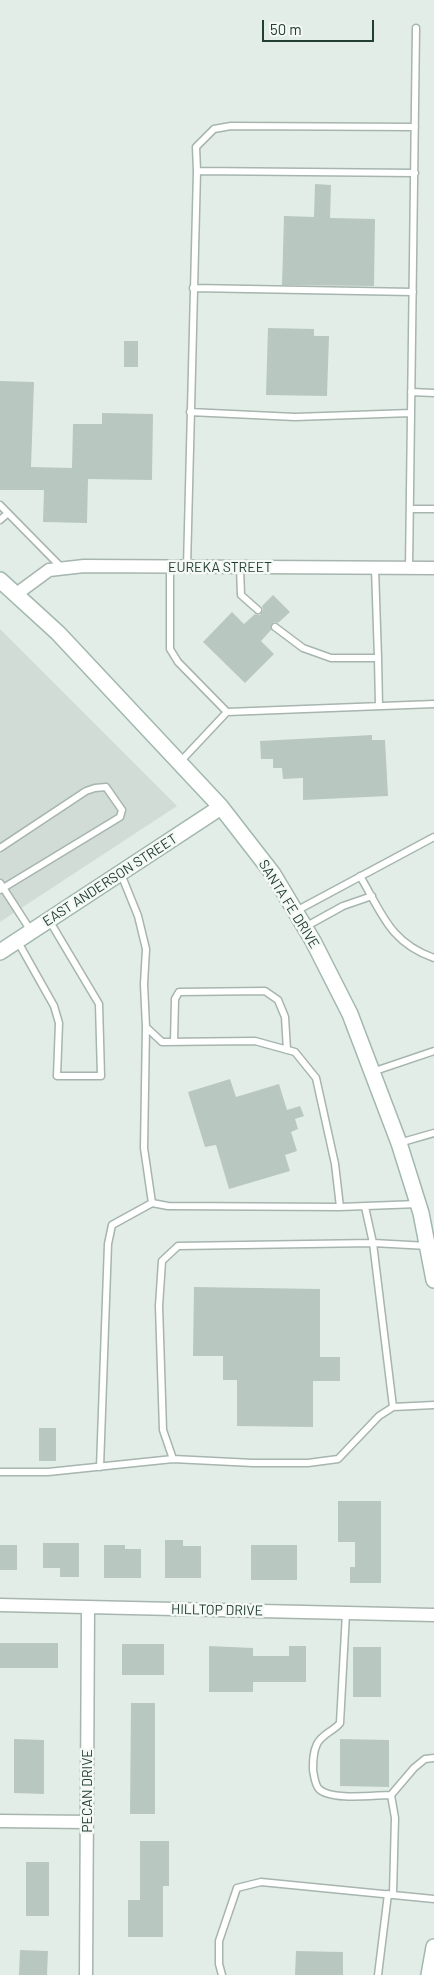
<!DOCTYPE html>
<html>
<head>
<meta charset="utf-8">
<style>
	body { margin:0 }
	#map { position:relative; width:434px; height:1975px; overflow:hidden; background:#e3ede7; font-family:Barlow,sans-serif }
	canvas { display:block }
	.scale { position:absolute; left:262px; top:20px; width:112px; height:22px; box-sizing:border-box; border:2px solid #233e34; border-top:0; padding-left:6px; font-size:15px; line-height:18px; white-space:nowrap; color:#233e34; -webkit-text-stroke:4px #f4f9f6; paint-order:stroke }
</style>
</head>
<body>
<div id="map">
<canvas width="434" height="1975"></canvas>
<div class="scale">50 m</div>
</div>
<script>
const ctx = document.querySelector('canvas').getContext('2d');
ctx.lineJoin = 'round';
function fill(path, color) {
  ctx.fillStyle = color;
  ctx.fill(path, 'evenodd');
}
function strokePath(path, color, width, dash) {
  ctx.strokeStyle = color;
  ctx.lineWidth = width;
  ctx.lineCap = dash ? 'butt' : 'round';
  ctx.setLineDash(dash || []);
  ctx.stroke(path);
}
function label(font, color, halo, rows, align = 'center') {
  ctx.font = font + ' Barlow,sans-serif';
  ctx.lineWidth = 5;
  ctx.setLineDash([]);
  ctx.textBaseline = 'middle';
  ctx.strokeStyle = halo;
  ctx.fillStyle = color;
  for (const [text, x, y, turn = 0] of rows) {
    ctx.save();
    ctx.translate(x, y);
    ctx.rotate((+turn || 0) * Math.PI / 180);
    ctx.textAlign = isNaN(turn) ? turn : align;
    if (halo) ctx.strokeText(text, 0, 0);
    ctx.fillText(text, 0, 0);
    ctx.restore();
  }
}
const built = new Path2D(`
	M0,629L177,806L0,922Z`);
const building = new Path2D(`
	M315,184L331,185L330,218L375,219L374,286L282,285L284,216L314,217Z
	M268,328L314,329V336H329L327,396L266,395Z
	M124,341H138V367H124Z
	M0,381L34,382L31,467L72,468L73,424H102V413L153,414L152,480L88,479L87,523L43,522L44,490H0Z
	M273,595L290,612L278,623L275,622L271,624V630L261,641L274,654L245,683L203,642L232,612L244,624L255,614L260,615L263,610L262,606Z
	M372,735V740H385L388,796L303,800V778L283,779L282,768H273V759H261L260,741Z
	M230,1079L236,1097L279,1084L287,1110L300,1106L304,1116L295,1119L298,1129L291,1132L297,1151L285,1155L290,1171L229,1189L216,1145L205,1147L188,1092Z
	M194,1287L320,1289V1357H340V1381H313V1427L237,1426V1380H223V1356H193Z
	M39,1428H56V1461H39Z
	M338,1501H381V1583H350V1567H355V1542H338Z
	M165,1540H183V1546H201V1578H165Z
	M43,1543H79V1577H60V1568H43Z
	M0,1545H17V1570H0Z
	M104,1545H125V1549H141V1578H104Z
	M251,1545H297V1580H251Z
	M0,1643H58V1668H0Z
	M122,1644H164V1675H122Z
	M209,1646L253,1648V1656H289V1646H306V1682H253V1692H209Z
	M353,1647H381V1697H353Z
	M131,1703H155V1814H130Z
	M14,1739L44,1740V1794L14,1793Z
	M340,1739L389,1740V1787L340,1786Z
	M140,1841H169V1886H163V1937H128V1900H140Z
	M26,1862H49V1916H26Z
	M20,1950L48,1951L47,1975H19Z
	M296,1951L343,1952V1975H295Z`);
const lane = new Path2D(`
	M197,171L415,173
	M193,288L413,292
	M411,392L434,393
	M190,412L295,417L411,413
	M0,505L62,568
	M410,509H434
	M0,520L8,513
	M170,567V649L178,662L227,712L434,704
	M187,567L197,171L196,147L214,129L231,126L415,127
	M240,567L241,595L258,610
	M375,568L378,658
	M409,568L416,28
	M275,627L303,648L331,658H378L379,706
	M180,762L227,712
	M0,848L86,791L95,788L106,787L122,810L120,817L0,890
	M121,874L138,916L146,949L144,984L146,1027L162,1042L255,1041L295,1052L316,1078L335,1164L340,1207L418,1204
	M360,876C382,913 390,943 434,958
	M0,883L31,931
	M296,911L434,837
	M305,927L343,906L372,896
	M18,942L54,1006L59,1023L57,1076H101L99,1004L49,920
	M146,1027L144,1148L152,1203L168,1206L340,1207
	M174,1042L175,999L179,992L265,991L278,1000L285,1017L287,1050
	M372,1072L434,1051
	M399,1143L434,1133
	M365,1207L373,1243L393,1407
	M428,1246L373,1243L178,1246L162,1261L159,1306L163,1430L173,1459L253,1463H308L338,1459L379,1416L393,1407L434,1405
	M100,1467L108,1244L112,1225L152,1203
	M0,1472H48L173,1459
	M346,1613L340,1723C334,1731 322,1734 317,1744C313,1752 313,1761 313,1770C314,1776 315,1785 319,1789C331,1801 375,1795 391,1795L414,1768L425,1759L434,1758
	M391,1795L395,1818L393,1894
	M222,1975L219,1964V1941L237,1888L261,1882L434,1899
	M378,1975L388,1894`);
const street = new Path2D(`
	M15,595L49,570L84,566L434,568
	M0,1605L434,1615
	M0,1821L87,1822
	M86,1975L88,1608`);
const secondary = new Path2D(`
	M0,580L58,633L221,807L273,874L313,941L350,1014L399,1143L421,1213L434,1280
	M0,952L221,807
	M429,1975L434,1947`);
const streetNames = [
	["EUREKA STREET",220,567],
	["EAST ANDERSON STREET",110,880,-33],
	["SANTA FE DRIVE",289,904,58],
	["HILLTOP DRIVE",217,1610,1],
	["PECAN DRIVE",87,1791,-90]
];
fill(built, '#d1dcd6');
fill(building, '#b8c7c0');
strokePath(lane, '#a6b5ae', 9);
strokePath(street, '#a6b5ae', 15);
strokePath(secondary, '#a1b8ae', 18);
strokePath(lane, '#fff', 6);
strokePath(street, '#fff', 12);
strokePath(secondary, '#fff', 15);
label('14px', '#233e34', '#f4f9f6', streetNames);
</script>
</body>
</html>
